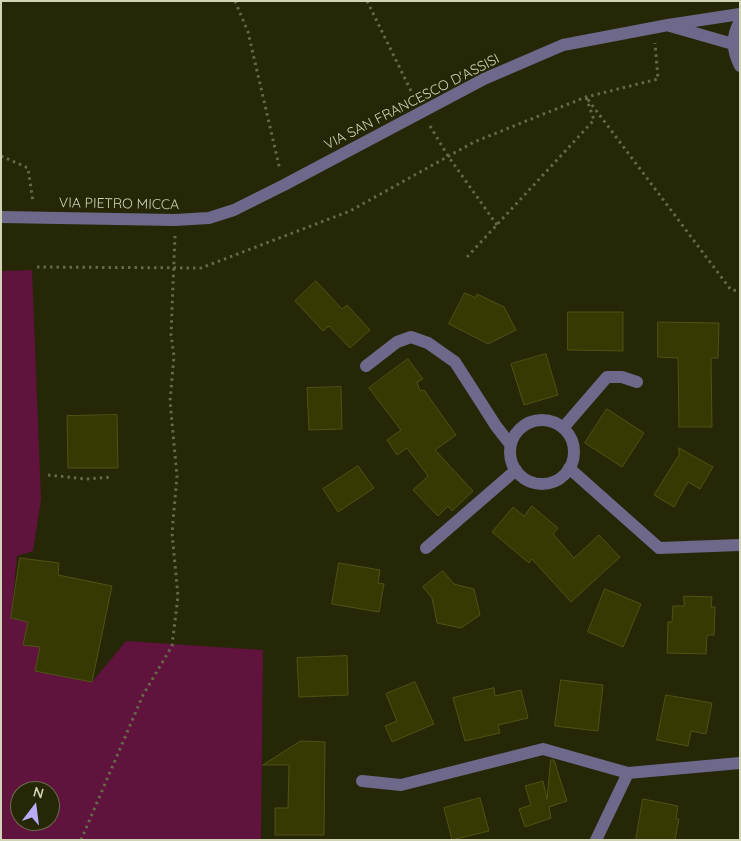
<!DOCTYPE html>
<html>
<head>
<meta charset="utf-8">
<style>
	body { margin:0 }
	#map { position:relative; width:741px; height:841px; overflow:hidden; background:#252706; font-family:Quicksand,sans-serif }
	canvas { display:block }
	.frame { position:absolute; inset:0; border:2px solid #d1d4b5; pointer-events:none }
	.north { position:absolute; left:10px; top:781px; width:50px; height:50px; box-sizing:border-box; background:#252706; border:1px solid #6a6c4c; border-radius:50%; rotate:15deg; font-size:14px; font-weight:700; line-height:20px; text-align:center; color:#d1d4b5 }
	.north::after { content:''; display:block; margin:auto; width:18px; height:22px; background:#b9abf7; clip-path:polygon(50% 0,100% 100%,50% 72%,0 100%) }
</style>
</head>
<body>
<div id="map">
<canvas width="741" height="841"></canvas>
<div class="frame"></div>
<div class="north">N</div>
</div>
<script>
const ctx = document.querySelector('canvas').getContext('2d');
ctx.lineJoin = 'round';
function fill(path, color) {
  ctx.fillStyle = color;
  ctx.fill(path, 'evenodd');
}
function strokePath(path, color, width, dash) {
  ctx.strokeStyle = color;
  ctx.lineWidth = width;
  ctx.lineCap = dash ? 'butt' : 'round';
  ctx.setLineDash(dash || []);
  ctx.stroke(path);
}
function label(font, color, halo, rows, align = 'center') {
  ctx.font = font + ' Quicksand,sans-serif';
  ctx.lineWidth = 4;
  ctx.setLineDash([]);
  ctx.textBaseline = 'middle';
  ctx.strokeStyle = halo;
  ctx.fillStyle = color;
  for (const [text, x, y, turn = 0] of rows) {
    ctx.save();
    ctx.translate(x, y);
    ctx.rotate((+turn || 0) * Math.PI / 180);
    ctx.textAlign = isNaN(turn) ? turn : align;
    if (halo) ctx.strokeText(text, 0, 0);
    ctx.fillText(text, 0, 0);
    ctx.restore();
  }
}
const green = new Path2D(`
	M32,270L41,499L33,551L17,556L11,618L28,622L40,647L36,671L92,682L126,641L263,650L261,840H1V271ZM20,791H50V821H20Z`);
const building = new Path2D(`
	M316,281L342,309L347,305L370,330L350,348L329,326L323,331L295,301Z
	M465,293L476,298L477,294L504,307L516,330L488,344L449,324Z
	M568,312H623V351L568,350Z
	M658,322L719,323L718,358H711L712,427H679L678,358L658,357Z
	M546,354L558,395L524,405L511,364Z
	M408,359L423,379L417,382L420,391L424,390L456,435L435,450L473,491L452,511L448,506L438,516L413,490L428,476L407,448L397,455L387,440L401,430L369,388Z
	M341,387L342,429L309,430L307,388Z
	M607,409L644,433L622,467L585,443Z
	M117,415L118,468H68L67,416Z
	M679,448L713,467L700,489L688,482L674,507L654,495L679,455Z
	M358,466L374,488L338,512L323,489Z
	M532,506L558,528L553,534L574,558L599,535L620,557L571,602L532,559L529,563L492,532L513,507L524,516Z
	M20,558L59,563L58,575L112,586L92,682L35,671L40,647L23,645L28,622L11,618Z
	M339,563L380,570L378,583L384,584L379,612L332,604Z
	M443,571L454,584L474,589L480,615L461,628L437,623L432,598L423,587Z
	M605,589L641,604L623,647L588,632Z
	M684,596L712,597L711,607H715L714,635H707L706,654L667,653L668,622H672L673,606H684Z
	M347,656L348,695L299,697L297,658Z
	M561,680L603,685L598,731L555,726Z
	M415,682L434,724L392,742L385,726L397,721L386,694Z
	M494,688L495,696L521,690L528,718L498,725L500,733L465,741L453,698Z
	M666,695L712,703L706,734L691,731L688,746L657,740Z
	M301,741L325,742L324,835H275V808H288L289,765H263Z
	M551,760H554L567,801L549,807L551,818L525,827L519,809L531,805L525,786L543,781L547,799Z
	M480,798L489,831L452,840L444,808Z
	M643,799L678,806L676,819H679L675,840H636Z`);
const path = new Path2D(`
	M235,1L248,32L280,170
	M367,1L415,99
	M430,126L448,156L497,225
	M1,156L28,168L33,202
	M467,257L594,120L586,97L731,290L740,291
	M37,267L201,268L350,211L474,142L586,97L658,79L655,43
	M48,475L86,479L112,477
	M81,840L143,695L172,646L178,596L172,533L177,476L170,401L174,356L171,335L175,236`);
const minor = new Path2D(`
	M740,21C731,37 732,50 740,66
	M670,26L733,44
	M1,217L175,220L209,218L234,210L284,185L484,79L563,45L668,25L740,14
	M366,366L397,342L411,337L428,343L455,362L496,426L510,444
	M510 452a32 32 0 1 1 64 0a32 32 0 1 1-64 0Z
	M563,428L607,377H622L637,382
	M569,468L659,548L740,545
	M426,548L516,470
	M628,773L740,763
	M362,781L401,785L543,749L628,773L596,840`);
const streetNames = [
	["VIA SAN FRANCESCO D'ASSISI",412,102,-27],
	["VIA PIETRO MICCA",119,204,1]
];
fill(green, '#60133c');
fill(building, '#373902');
strokePath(building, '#505314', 1);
strokePath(path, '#666848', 3, [2.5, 4]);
strokePath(minor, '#6e688b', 12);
label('14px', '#d1d4b5', '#252706', streetNames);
</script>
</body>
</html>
